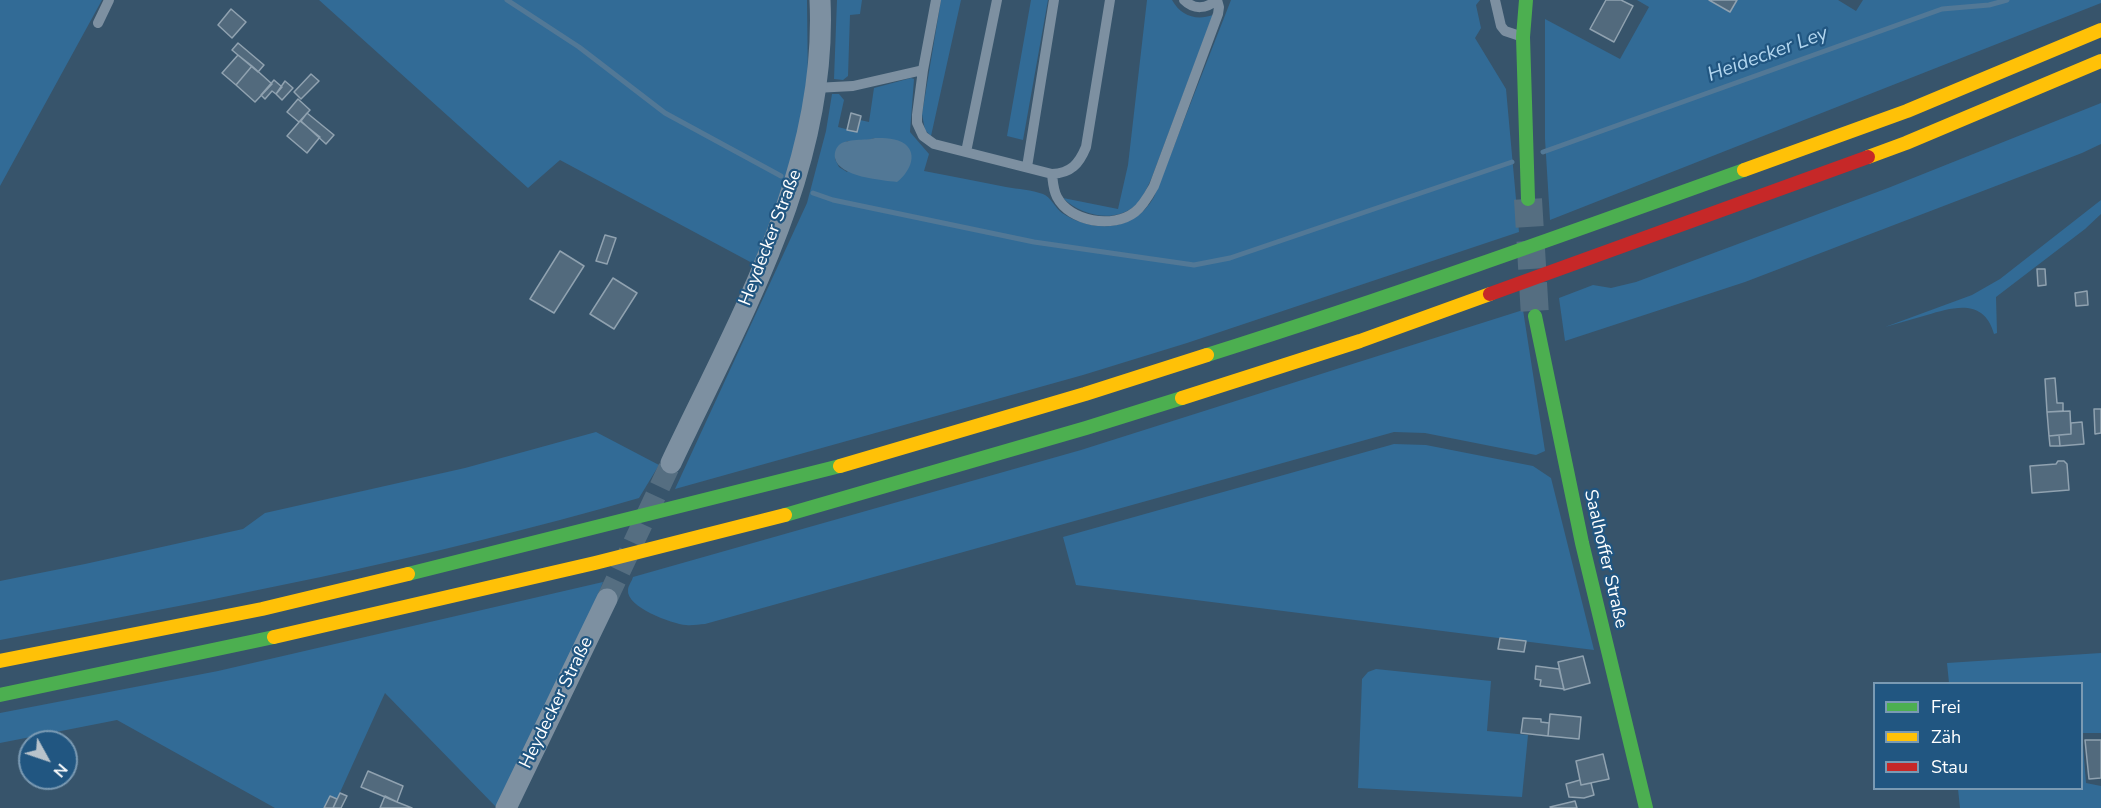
<!DOCTYPE html>
<html>
<head>
<meta charset="utf-8">
<style>
	body { margin:0 }
	#map { position:relative; width:2101px; height:808px; overflow:hidden; background:#37546b; font-family:"Nunito Sans",sans-serif }
	canvas { display:block }
	.legend { position:absolute; left:1873px; top:682px; width:210px; height:108px; box-sizing:border-box; background:#215681; border:2px solid #7a9ab3; margin:0; padding:8px 10px; list-style:none; font-size:18px; color:#fff }
	.legend li { display:flex; align-items:center; gap:12px; height:30px }
	.legend b { width:30px; border:2px solid #7a9ab3 }
	.north { position:absolute; left:18px; top:730px; width:60px; height:60px; box-sizing:border-box; background:#215681; border:2px solid #7a9ab3; border-radius:50%; rotate:130deg; font-size:16px; font-weight:700; line-height:24px; text-align:center; color:#fff }
	.north::after { content:''; display:block; margin:auto; width:21px; height:27px; background:#b9c3cb; clip-path:polygon(50% 0,100% 100%,50% 72%,0 100%) }
</style>
</head>
<body>
<div id="map">
<canvas width="2101" height="808"></canvas>
<ul class="legend">
<li><b style="height:8px;background:#4caf50"></b>Frei</li>
<li><b style="height:8px;background:#ffc107"></b>Zäh</li>
<li><b style="height:8px;background:#c62828"></b>Stau</li>
</ul>
<div class="north">N</div>
</div>
<script>
const ctx = document.querySelector('canvas').getContext('2d');
ctx.lineJoin = 'round';
function fill(path, color) {
  ctx.fillStyle = color;
  ctx.fill(path, 'evenodd');
}
function strokePath(path, color, width, dash) {
  ctx.strokeStyle = color;
  ctx.lineWidth = width;
  ctx.lineCap = dash ? 'butt' : 'round';
  ctx.setLineDash(dash || []);
  ctx.stroke(path);
}
function label(font, color, halo, rows, align = 'center') {
  ctx.font = font + ' "Nunito Sans",sans-serif';
  ctx.lineWidth = 4.5;
  ctx.setLineDash([]);
  ctx.textBaseline = 'middle';
  ctx.strokeStyle = halo;
  ctx.fillStyle = color;
  for (const [text, x, y, turn = 0] of rows) {
    ctx.save();
    ctx.translate(x, y);
    ctx.rotate((+turn || 0) * Math.PI / 180);
    ctx.textAlign = isNaN(turn) ? turn : align;
    if (halo) ctx.strokeText(text, 0, 0);
    ctx.fillText(text, 0, 0);
    ctx.restore();
  }
}
const green = new Path2D(`
	M0,0H102L0,186Z
	M319,0H807L808,87L795,155L754,264L560,160L528,188Z
	M837,0H862L860,14L850,15L848,76L843,80L834,79Z
	M941,0H961L931,136L925,130L922,114Z
	M1031,0H1048L1023,140L1007,136Z
	M1147,0H1172C1181,16 1196,21 1213,15L1152,177C1148,186 1144,195 1138,203C1117,224 1083,217 1063,198L1118,209L1128,165Z
	M1231,0H1480L1476,5L1481,28L1475,38L1506,89L1519,232L1187,343L1083,375L675,489L807,203L826,131L832,94H839L844,100L838,127L857,132L860,120L869,122L874,88L911,78L914,79L910,132L929,154L924,171C952,176 979,182 1006,187C1018,189 1032,190 1043,194C1051,197 1055,208 1062,213C1094,234 1135,231 1154,197ZM875,138L847,172L839,167L835,159L847,141H864Z
	M1637,0H1709L1730,12L1737,0H1838L1856,11L1863,0H2101V3L1550,220L1545,139V19L1620,59L1649,7Z
	M2101,103V144L2082,153L1745,282L1565,341L1559,298L1593,285L1611,288L1636,282L1888,188Z
	M2101,200V214L2085,229L1996,297L1997,333L1994,334C1984,298 1954,307 1927,315C1913,319 1899,323 1885,327L1972,295L2000,279Z
	M1523,310L1545,451L1536,455L1425,433L1394,432L705,624C699,624 692,626 686,625C672,624 626,607 628,590C628,586 632,581 633,577L1081,450Z
	M596,432L659,465L639,498C429,559 214,600 0,640V581L85,564L243,529L265,513L465,468Z
	M1394,444L1426,445L1533,466L1551,478L1594,650L1076,585L1063,537Z
	M603,582L587,623L497,808L385,693L337,799L330,796L324,808H275L117,720L0,743V713L218,671Z
	M2101,653V733H2082L2086,783L2101,786V808H1960L1958,789L2082,788V684L1949,683L1947,663Z
	M1376,669L1491,681L1487,731L1528,735L1522,797L1358,788L1362,679L1368,672Z`);
const water = new Path2D(`
	M875,138C884,138 897,138 905,144C919,155 908,174 897,182C881,180 839,177 835,158C834,153 836,148 839,145C847,138 865,141 875,138Z`);
const stream = new Path2D(`
	M507,0L579,47L665,113L781,176
	M1543,152L1942,9L1989,5L2007,0
	M813,193L833,200L1034,242L1194,265L1230,258L1512,162`);
const building = new Path2D(`
	M1606,0H1621L1633,6L1614,42L1590,29Z
	M1709,0H1737L1730,12Z
	M231,9L246,22L232,38L218,25Z
	M238,43L264,65L258,72L232,50Z
	M238,55L252,66L236,85L222,73Z
	M252,66L272,84L255,102L236,85Z
	M311,74L319,81L301,99L294,92Z
	M274,80L282,87L276,94L272,91L265,99L261,95Z
	M285,81L293,88L282,100L276,94Z
	M298,99L310,110L299,122L287,112Z
	M307,113L334,135L326,144L301,121Z
	M851,113L861,116L857,132L847,130Z
	M300,121L320,137L307,153L287,136Z
	M605,235L616,238L607,264L596,261Z
	M560,251L584,266L554,313L530,299Z
	M2037,269H2045L2046,285L2038,286Z
	M613,278L637,293L614,329L590,314Z
	M2087,291L2088,305L2076,306L2075,293Z
	M2055,378L2057,403H2063V411L2047,412L2045,379Z
	M2094,409H2101V433L2095,434Z
	M2070,411L2071,434L2049,436L2047,412Z
	M2082,422L2084,444L2060,446L2059,435L2071,434V423Z
	M2059,435L2060,446H2050L2049,436Z
	M2058,461H2064L2067,464L2069,490L2032,493L2030,466L2056,464Z
	M1500,638L1526,641L1524,652L1498,649Z
	M1583,656L1590,683L1564,690L1558,662Z
	M1536,666L1559,669L1564,689L1540,686L1541,680L1535,679Z
	M1550,714L1581,717L1579,739L1548,736Z
	M1523,718L1541,719V722L1549,723L1548,736L1521,733Z
	M2085,740H2101V778L2089,779Z
	M1603,754L1609,779L1581,785L1576,761Z
	M368,771L403,786L397,802L361,787Z
	M1580,780L1581,785L1591,783L1594,795L1584,798L1569,797L1566,784Z
	M340,793L347,796L341,808H333Z
	M330,796L337,799L333,808H324Z
	M385,796L397,802L412,808H380Z
	M1575,801L1577,808H1551L1550,807Z`);
const streetTunnel = new Path2D(`
	M607,599L671,463`);
const secondaryTunnel = new Path2D(`
	M1528,199L1535,316`);
const lane = new Path2D(`
	M936,0L923,70L917,115V123L923,136L934,144L1052,174C1071,173 1079,164 1086,147L1110,0
	M1184,0C1194,10 1206,9 1217,0
	M1495,0L1501,26L1505,31L1520,36
	M98,23L109,0
	M815,88L853,86L923,70
	M966,152L997,0
	M1027,167L1054,0
	M1052,174C1053,182 1053,189 1057,197C1070,222 1113,229 1135,212C1143,206 1149,195 1154,186L1218,14L1219,7L1217,0`);
const street = new Path2D(`
	M671,463C740,317 828,167 820,0
	M506,808L607,599`);
const fast = new Path2D(`
	M1526,0L1523,37L1528,199
	M1535,316L1582,543L1646,808
	M1207,355C1388,298 1566,234 1744,170
	M785,515L1086,428L1182,398
	M408,574L840,466
	M0,695L274,637`);
const slow = new Path2D(`
	M1868,157L1906,143L2101,61
	M1744,170L1907,111L2101,30
	M1182,398L1360,341L1490,294
	M840,466L1085,394L1207,355
	M274,637L595,563L785,515
	M0,661L262,609L408,574`);
const jam = new Path2D(`
	M1490,294L1868,157`);
const streetNames = [
	["Heydecker Straße",771,238,-69],
	["Saalhoffer Straße",1605,559,77],
	["Heydecker Straße",557,703,-64]
];
const waterNames = [
	["Heidecker Ley",1768,55,-20]
];
fill(green, '#326b96');
fill(water, '#527896');
strokePath(stream, '#527896', 5);
fill(building, '#526a7d');
strokePath(building, '#90a2b0', 1.5);
strokePath(streetTunnel, '#556e81', 21, [21, 10]);
strokePath(secondaryTunnel, '#556e81', 28, [28, 14]);
strokePath(lane, '#7d90a1', 10);
strokePath(street, '#7d90a1', 21);
strokePath(fast, '#4caf50', 14);
strokePath(slow, '#ffc107', 14);
strokePath(jam, '#c62828', 14);
label('18px', '#fff', '#215681', streetNames);
label('italic 20px', '#b2d6ef', '#215681', waterNames);
</script>
</body>
</html>
